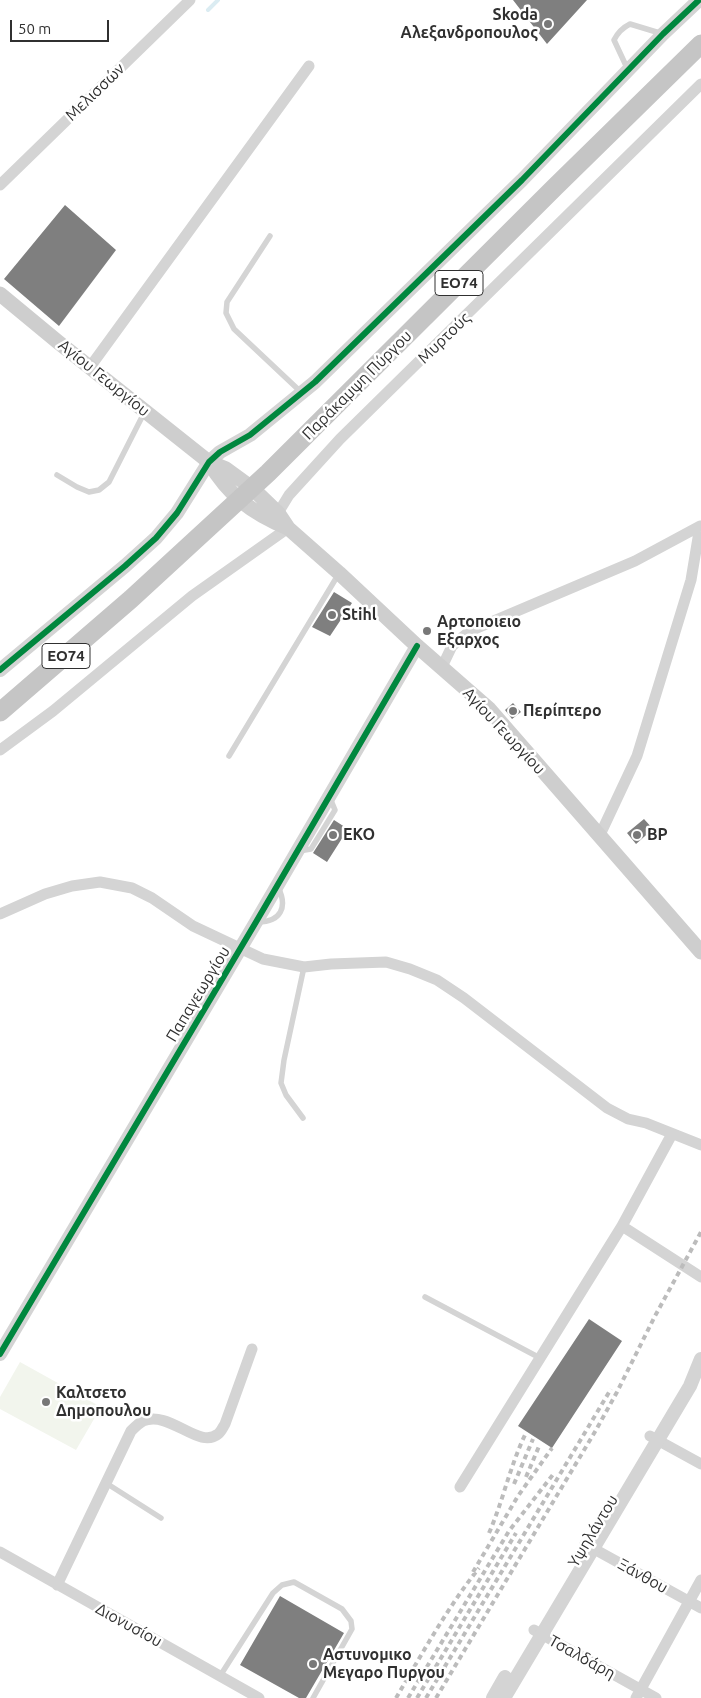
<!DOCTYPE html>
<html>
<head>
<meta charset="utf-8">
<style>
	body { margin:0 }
	#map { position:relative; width:701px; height:1698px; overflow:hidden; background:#fff; font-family:Ubuntu,sans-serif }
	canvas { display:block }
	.scale { position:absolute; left:10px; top:20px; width:99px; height:22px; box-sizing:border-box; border:2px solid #303030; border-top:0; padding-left:6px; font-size:15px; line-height:18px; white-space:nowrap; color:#303030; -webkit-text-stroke:4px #fff; paint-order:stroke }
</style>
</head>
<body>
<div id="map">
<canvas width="701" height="1698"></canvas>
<div class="scale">50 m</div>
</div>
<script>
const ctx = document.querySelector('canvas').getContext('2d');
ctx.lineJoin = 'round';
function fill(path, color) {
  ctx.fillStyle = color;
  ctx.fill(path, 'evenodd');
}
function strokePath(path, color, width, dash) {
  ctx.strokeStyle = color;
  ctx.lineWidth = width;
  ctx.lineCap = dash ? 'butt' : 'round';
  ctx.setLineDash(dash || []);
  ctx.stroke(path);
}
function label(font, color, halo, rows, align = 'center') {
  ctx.font = font + ' Ubuntu,sans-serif';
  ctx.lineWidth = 5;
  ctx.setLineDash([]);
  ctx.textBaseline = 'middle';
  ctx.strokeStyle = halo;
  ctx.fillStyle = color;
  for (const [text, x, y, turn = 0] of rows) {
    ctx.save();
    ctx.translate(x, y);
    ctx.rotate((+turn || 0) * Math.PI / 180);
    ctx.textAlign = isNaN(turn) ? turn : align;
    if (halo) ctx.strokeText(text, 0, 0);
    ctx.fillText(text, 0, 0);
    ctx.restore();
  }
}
const green = new Path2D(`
	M20,1362L101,1407L76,1450L0,1409V1397Z`);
const stream = new Path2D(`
	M208,10L218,0`);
const building = new Path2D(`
	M513,0H587L547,44Z
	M65,205L116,250L59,326L4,279Z
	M334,592L352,603L330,636L312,627Z
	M513,703L521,712L512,719L505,710Z
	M644,819L653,829L636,844L627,833Z
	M334,820L348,829L327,862L313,853Z
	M589,1319L622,1341L552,1448L518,1426Z
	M280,1596L344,1633L306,1698H299L240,1665Z`);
const service = new Path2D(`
	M628,70L614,40C618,32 622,28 630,24L663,34
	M270,236L227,302L226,313L234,329L302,393
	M57,475L77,487L89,492L99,490L109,482L144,413
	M229,756L338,575
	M299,851L311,849L335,810L330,798
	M258,922C281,922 288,907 278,887
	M303,1118L286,1095L281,1083L284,1060L304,967
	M425,1297L540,1358
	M106,1483L161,1518
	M220,1676L273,1593L282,1585L294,1582L342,1609L351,1621L352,1629L313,1698`);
const minor = new Path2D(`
	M0,185L190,0
	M90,367L309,66
	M278,513L289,495L340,439L701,84
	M442,667L452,646L470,631L635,561L700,526L691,580L637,756L599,837
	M0,750L53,711L192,596L288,528
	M0,914L45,894L72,886L100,882L132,888L152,898L193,926L263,959L304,967L331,964L386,962L410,969L437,980L464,998L607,1108L628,1119L646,1123L701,1145
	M672,1134L622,1226L701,1277
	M650,1436L701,1464
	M460,1487L622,1226
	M585,1544L701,1608
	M0,1552L259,1698
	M57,1585L131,1431C134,1428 139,1423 143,1421C170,1410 199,1450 218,1434C221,1432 223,1427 225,1424L252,1349
	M534,1630L656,1698
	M636,1698L701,1580`);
const tertiary = new Path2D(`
	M0,670L125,566L156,538L177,513L209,462L220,452L250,435L315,382L522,180L663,34L699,0
	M0,1354L256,922L417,646
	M493,1698L505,1677
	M504,1698L690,1386L701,1359`);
const secondary = new Path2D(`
	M0,294L58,342L209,462L226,469L252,488L278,513L288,528L339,573L417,646L489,709L701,952
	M209,462C229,496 252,513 288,528`);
const trunk = new Path2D(`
	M0,712L131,599L268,473L555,187L701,44`);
const rail = new Path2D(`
	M526,1477L540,1444
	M514,1484L533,1439
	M489,1533C503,1501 510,1466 525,1435
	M473,1572L518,1496L552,1448
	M396,1698C422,1654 447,1608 479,1568
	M408,1698L509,1531L555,1472
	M417,1698L516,1533
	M426,1698L611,1389
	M436,1698L596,1430L617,1392L655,1316L701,1232`);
const cycleway = new Path2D(`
	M0,670L125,566L156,538L177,513L209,462L220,452L250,435L315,382L522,180L663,34L699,0
	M0,1354L256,922L417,646`);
const markers = [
	[548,24,5,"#787878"],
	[332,615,5,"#787878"],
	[427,631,5,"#787878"],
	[513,711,5,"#787878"],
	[333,835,5,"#787878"],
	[637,835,5,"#787878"],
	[46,1402,5,"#787878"],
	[313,1664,5,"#787878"]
];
const shields = [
	[459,283,48],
	[66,656,48]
];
const shieldNames = [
	["ΕΟ74",459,283],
	["ΕΟ74",66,656]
];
const poiNames = [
	["Skoda",538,15,"right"],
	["Αλεξανδροπουλος",538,33,"right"],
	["Stihl",342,615],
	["Αρτοποιειο",437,622],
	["Εξαρχος",437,640],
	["Περίπτερο",523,711],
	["EKO",343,835],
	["BP",647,835],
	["Καλτσετο",56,1393],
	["Δημοπουλου",56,1411],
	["Αστυνομικο",323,1655],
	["Μεγαρο Πυργου",323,1673]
];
const streetNames = [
	["Μελισσών",95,92,-44],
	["Μυρτούς",444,338,-44],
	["Αγίου Γεωργίου",104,378,39],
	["Παράκαμψη Πύργου",357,385,-45],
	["Αγίου Γεωργίου",504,731,47],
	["Παπαγεωργίου",198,994,-59],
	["Υψηλάντου",593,1531,-59],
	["Ξάνθου",643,1576,29],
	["Διονυσίου",129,1625,29],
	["Τσαλδάρη",582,1657,29]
];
fill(green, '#f2f5ed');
strokePath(stream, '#dbecf2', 4);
fill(building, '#7f7f7f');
strokePath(service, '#d4d4d4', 5.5);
strokePath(minor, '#d4d4d4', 11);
strokePath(tertiary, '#d4d4d4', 14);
strokePath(secondary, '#cecece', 15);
strokePath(trunk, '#c5c5c5', 19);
strokePath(rail, '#bcbcbc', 4, [5, 4]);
strokePath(cycleway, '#00873e', 6);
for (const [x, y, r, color] of markers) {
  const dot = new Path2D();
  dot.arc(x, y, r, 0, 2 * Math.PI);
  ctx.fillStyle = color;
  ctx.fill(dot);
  strokePath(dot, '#fff', 2);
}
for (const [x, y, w] of shields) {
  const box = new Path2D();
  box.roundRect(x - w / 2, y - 12.5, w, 25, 4);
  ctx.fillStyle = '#fff';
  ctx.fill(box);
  strokePath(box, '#303030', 1);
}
label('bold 15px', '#303030', null, shieldNames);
label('bold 16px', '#303030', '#fff', poiNames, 'left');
label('16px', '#303030', '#fff', streetNames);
</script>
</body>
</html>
